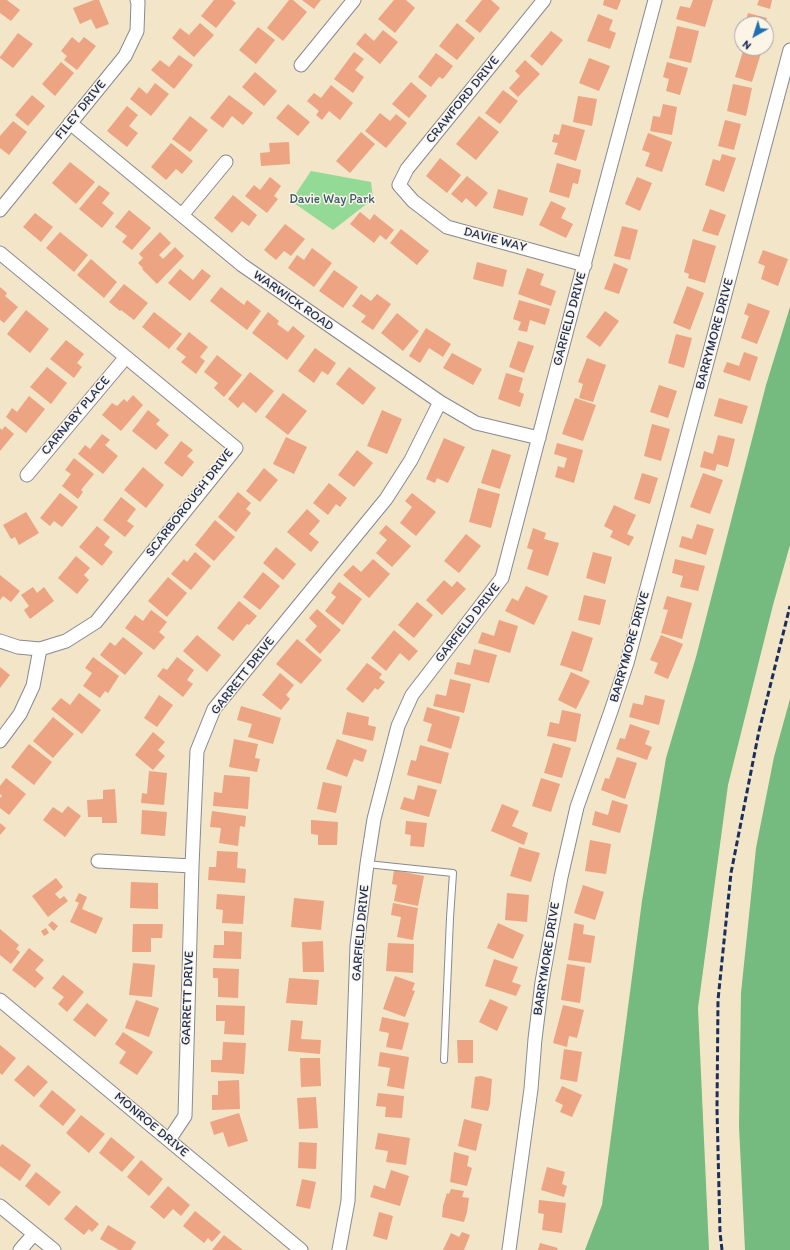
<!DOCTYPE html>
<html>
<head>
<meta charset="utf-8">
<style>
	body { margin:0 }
	#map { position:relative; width:790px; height:1250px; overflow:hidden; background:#f2e5c8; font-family:Itim,sans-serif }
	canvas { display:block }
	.north { position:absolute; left:734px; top:16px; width:40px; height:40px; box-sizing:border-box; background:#fcf5e5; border:1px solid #a2a6af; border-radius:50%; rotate:219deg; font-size:11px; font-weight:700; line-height:16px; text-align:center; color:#1b2f5e }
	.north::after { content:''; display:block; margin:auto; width:14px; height:18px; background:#1f6fb2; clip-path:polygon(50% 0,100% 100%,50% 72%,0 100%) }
</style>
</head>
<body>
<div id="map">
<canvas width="790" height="1250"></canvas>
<div class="north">N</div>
</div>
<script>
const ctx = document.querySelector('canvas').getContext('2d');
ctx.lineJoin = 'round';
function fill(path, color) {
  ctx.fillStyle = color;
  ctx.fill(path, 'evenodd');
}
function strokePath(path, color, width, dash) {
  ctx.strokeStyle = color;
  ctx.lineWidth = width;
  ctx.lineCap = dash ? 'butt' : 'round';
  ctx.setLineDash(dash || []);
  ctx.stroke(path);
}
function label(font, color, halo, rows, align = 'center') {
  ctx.font = font + ' Itim,sans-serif';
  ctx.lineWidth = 3;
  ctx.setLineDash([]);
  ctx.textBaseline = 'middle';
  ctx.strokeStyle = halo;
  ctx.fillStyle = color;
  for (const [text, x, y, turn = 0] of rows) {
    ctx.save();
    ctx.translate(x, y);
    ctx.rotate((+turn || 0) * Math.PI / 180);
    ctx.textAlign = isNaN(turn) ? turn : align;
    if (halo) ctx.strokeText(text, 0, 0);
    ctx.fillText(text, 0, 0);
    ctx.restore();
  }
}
const green = new Path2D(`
	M311,171L371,182L373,199L333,230L291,201Z`);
const forest = new Path2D(`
	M790,307V545L773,605L728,785L698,1008L709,1250H585L602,1205L642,901L666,758L696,657L766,385Z
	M790,699V1250H745L739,1126L741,993L756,848L774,757Z`);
const building = new Path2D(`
	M0,0H7L20,10L11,21L0,13Z
	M94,0H99L109,24L96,29L91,19L80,24L73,8Z
	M214,0H232L236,3L216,28L201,16Z
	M289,0H293L307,12L283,41L267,28Z
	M302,0H321L314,9Z
	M394,0H406L415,8L395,33L378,19Z
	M482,0H491L500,8L480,33L465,21Z
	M604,0H621L617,10L603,5Z
	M693,0H713L705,27L676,19L680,6L690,8Z
	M759,0H772L770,9L757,5Z
	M748,13L767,18L765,24H745Z
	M598,14L613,20L609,30L616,33L610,49L587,41Z
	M200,23L214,35L194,57L172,38L180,28L189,35Z
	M457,23L475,38L457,60L439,46Z
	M677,26L699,31L691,63L669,58Z
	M258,27L275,40L256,64L239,50Z
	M383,30L398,42L380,64L356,44L365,33L374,41Z
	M551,31L563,40L542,66L530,56Z
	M18,33L33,44L13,68L0,58V57Z
	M72,37L79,43L84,37L96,46L77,70L64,60L67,56L61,51Z
	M744,48H754L762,50L752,82L735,77Z
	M354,52L364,59L355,70L364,77L353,93L334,79Z
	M436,53L453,66L443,79L439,77L431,87L418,77Z
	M179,55L193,65L174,89L151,70L160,60L169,67Z
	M589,58L610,66L599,91L579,83Z
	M525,60L540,74L518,97L509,88L520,76L515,71Z
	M61,62L74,73L55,96L42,84Z
	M667,62L688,68L680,95L666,91L669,79L663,77Z
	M255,72L277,91L264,106L242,87Z
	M411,82L427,96L409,118L392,104Z
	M155,83L169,94L151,116L130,99L139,87L147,94Z
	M733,84L752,88L746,116L727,111Z
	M331,85L353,103L340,120L329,111L322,120L316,115L319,111L307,101L314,93L321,98Z
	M503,90L518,101L500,124L485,113Z
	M32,95L45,106L28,126L15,115Z
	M229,95L253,113L243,125L232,116L223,128L210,118Z
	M578,96L597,99L592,126L573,122Z
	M288,104L310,122L298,136L276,118Z
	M663,104L677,107L672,135L650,131L653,116L660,117Z
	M127,106L138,115L129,126L138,133L127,147L107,131Z
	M380,113L390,121L396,114L407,123L386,148L365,131Z
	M190,116L208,130L190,152L172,139Z
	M479,116L499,132L476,160L456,144Z
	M725,120L741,124L734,150L718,146Z
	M13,121L27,132L9,155L0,148V136Z
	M562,124L585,130L576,161L554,154L558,143L552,142L554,134L559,135Z
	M361,132L375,144L350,173L336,161Z
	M648,133L672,142L662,172L645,166L650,153L642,150Z
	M289,142L290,164L261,166L260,153L270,152L269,143Z
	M171,143L193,161L182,174L176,169L166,180L151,167Z
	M722,154L736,158L724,192L705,185L713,159L720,161Z
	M440,158L461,175L447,193L426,176Z
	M70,162L95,182L76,204L52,183Z
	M557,163L581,170L578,184L573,183L569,198L549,192Z
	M467,176L488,193L476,207L466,198L462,203L451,194Z
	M270,177L281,186L274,196L278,199L267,213L245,196L254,185L260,190Z
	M637,177L652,183L640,211L625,204Z
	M99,185L110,193L102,203L114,213L102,228L79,209Z
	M498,189L528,198L523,216L493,208Z
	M233,195L257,215L249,226L242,221L232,233L214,218Z
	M551,201L566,208L561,218L573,224L566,238L539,225Z
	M710,209L726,215L718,236L702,231Z
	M129,210L151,228L132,250L122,242L127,236L115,227Z
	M360,212L370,220L374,214L394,230L386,240L380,235L374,243L350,224Z
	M35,213L53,227L41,242L23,227Z
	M285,224L305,239L291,256L284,251L276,260L264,250Z
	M622,226L638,230L630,260L614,256Z
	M401,229L429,251L417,265L390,243Z
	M60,232L88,255L74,272L46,248Z
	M160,232L171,243L159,255L163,259L175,247L184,256L157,284L142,269L143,268L138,263L143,258L139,254Z
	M693,239L716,246L705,283L688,278L689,274L684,272Z
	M312,248L332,263L314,287L288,268L297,255L304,260Z
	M763,250L788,259L778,286L761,279L765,266L758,263Z
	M91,259L117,282L104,298L77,275Z
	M477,262L507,270L503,287L473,279Z
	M614,263L628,269L619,294L604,289Z
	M527,268L544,274L540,285L556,291L551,306L518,294Z
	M180,269L193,280L202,269L211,276L190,301L168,283Z
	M334,270L358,287L343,308L319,291Z
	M124,284L148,303L134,320L121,310L120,311L109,302Z
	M687,286L704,293L690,330L673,323Z
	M0,287L7,293L5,296L18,307L4,323L0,320Z
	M221,287L244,305L247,300L261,311L247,330L210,301Z
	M361,294L371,301L377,294L391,304L373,330L361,322L366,316L352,306Z
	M519,300L550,309L545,325L530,320L527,332L518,330L521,322L513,319Z
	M748,303L770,311L757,344L741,338L749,316L744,314Z
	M26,310L49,329L30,353L7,334Z
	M605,311L619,321L600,347L586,337Z
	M154,312L182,334L169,349L142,327Z
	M268,312L279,321L277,324L288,332L293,326L305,336L287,360L252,333Z
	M397,313L419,331L403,351L381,333Z
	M426,328L451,344L443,357L429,348L420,363L409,356Z
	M189,332L208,347L200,357L205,361L196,374L181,362L186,357L176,349Z
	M676,334L692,338L684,368L668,363Z
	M66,340L84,354L77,363L82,367L74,378L50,359Z
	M518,341L534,346L524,373L509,367Z
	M315,348L336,363L328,375L322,371L314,383L298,371Z
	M744,352L758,357L750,381L723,372L727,362L739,366Z
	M452,353L482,369L473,385L443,368Z
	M217,355L242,375L224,397L214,388L218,383L204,372Z
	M587,358L606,365L593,402L579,398L583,384L578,382Z
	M47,367L67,383L51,404L30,387Z
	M349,367L376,388L363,405L336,384Z
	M250,372L274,391L256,413L243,402L238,408L228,399Z
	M506,373L523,378L519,392L524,394L520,407L498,399Z
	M659,385L677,391L668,418L650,412Z
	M283,393L307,411L288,435L265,417Z
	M133,395L143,405L121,431L102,415L112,403L117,406L124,399L127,402Z
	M29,396L45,409L26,433L6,417L12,408L17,412Z
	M575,398L596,405L583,441L562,434Z
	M719,398L748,406L742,424L714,416Z
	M148,410L160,420L156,424L169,435L156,450L132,431Z
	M382,410L402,419L387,454L367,446Z
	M652,424L670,429L661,461L644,456Z
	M5,426L14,434L0,451V428L2,430Z
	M102,434L110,440L105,445L118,456L103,474L78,454L85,445L90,449Z
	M718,435L735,439L728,467L717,464L715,471L700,467L704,451L713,454Z
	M286,437L307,447L294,474L273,464Z
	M444,438L465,447L448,483L437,478L435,483L426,479Z
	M181,441L193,450L187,456L194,462L182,477L164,463Z
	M557,443L583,450L574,483L555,477L558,466L564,468L567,458L554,454Z
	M492,449L511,455L500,489L481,483Z
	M357,450L373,463L354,487L338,475Z
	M74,458L94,474L81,490L83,492L78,499L62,486L71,474L65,470Z
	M143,467L164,485L146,508L124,490Z
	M264,468L278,480L260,502L246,491Z
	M642,473L658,478L650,504L634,499Z
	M703,473L723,480L710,514L690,507Z
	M329,483L347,498L340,507L336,504L328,515L313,503Z
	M478,488L500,494L491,528L469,522Z
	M238,492L251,503L246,509L251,513L236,532L218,517Z
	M60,493L78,507L62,527L54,521L50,526L40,518Z
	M412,493L436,512L416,536L400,523L412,507L405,501Z
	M121,497L136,509L127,521L134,526L125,537L103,520Z
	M614,505L636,515L627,534L634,537L629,546L610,537L613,531L604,526Z
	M307,509L320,521L309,534L319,542L311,552L287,532Z
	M26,512L39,533L19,545L15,537L11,539L3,525Z
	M215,520L235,537L214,561L195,545Z
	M697,524L714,529L706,555L679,547L682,536L692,539Z
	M386,525L411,546L392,567L376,553L387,540L379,533Z
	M97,526L110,537L104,545L113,552L102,566L79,547Z
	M533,528L546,533L544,539L559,543L548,576L527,569L533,550L527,548Z
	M466,534L481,546L459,573L444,561Z
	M276,547L296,564L283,580L263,563Z
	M195,552L211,566L191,590L171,574L184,559L187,562Z
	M593,552L612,557L605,584L586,578Z
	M76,556L90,568L84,575L89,580L77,594L58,578Z
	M373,559L390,574L369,598L343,575L353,565L361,572Z
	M675,559L705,566L698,591L680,587L683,576L672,573Z
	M263,572L280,586L260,610L243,597Z
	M0,575L20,591L11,602L3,596L0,600Z
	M168,577L187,593L167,617L148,601Z
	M444,580L452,587L457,581L466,589L442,615L426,600Z
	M339,582L362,599L343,625L325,611L336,597L331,593Z
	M526,586L548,596L534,625L505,611L512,598L518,601Z
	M33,587L37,593L44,587L54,601L30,619L24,610L29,606L21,595Z
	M584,595L606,600L600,625L578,620Z
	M667,596L692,603L682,639L661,633L668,610L663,609Z
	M239,601L257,616L249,625L247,624L233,641L217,628Z
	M417,602L433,615L414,638L398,625Z
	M317,609L341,630L320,654L305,640L317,626L309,618Z
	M151,610L167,622L159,632L165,637L154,650L125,628L135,615L143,621Z
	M499,620L518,626L510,653L478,643L482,632L494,636Z
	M394,630L418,651L409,661L400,653L386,671L371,658Z
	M572,631L593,638L582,672L560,665Z
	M197,635L221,655L207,672L183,651Z
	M661,635L683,644L668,679L654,673L658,663L650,660Z
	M123,637L143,653L125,675L100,655L110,642L115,646Z
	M297,639L322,660L301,684L276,664Z
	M474,649L497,655L489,683L454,674L457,662L470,665Z
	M93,657L119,676L108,693L105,691L100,698L83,686L92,673L85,668Z
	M177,657L194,670L187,680L193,684L183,697L157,676L163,668L167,670Z
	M367,663L382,674L379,678L385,682L378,690L375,688L363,703L346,689Z
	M0,667L10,675L0,688Z
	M571,672L590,681L576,709L558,700Z
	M280,673L294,685L286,695L290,699L281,710L262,695Z
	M450,679L471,684L464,713L433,706L436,694L446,696Z
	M79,693L101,710L82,734L51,709L61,698L70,705Z
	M159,695L173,705L157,727L144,718Z
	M645,695L665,700L659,725L629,717L633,703L643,705Z
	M241,706L281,718L273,744L248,737L252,724L237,720Z
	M427,707L460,717L451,749L427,741L432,724L423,721Z
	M562,710L581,714L576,742L547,736L550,722L559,724Z
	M347,712L369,717L368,725L376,727L373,741L342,734Z
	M53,717L74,734L53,758L33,741Z
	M630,724L650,731L645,744L652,747L647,760L616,749L620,738L625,739Z
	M153,732L165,742L158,750L165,756L153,770L135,755Z
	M234,739L258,744L255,758L260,759L257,772L229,767Z
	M337,739L367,750L363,762L354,759L347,777L326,769Z
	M553,743L571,748L562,778L544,773Z
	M29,744L52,762L34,785L11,767Z
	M420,745L449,753L441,784L407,775L411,760L416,761Z
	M617,757L637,763L625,799L601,790L605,778L609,779Z
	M149,771L167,773L164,805L141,803L142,793L147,794Z
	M224,775L250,777L248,809L213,806L214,792L222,793Z
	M6,778L26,794L9,815L0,808V798L2,796L0,794V786Z
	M541,778L560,784L551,812L532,806Z
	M323,782L342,786L336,813L317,809Z
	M418,785L437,790L429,817L400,809L404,797L414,800Z
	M115,789L117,823H102V817H88L87,800L103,799V790Z
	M612,800L628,805L620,833L592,825L595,811L608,815Z
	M502,804L519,811L512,826L528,833L524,845L491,831Z
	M68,806L81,816L65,837L43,820L53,807L62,813Z
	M142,810L167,812L165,836L141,834Z
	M212,811L246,816L245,827L240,826L238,846L219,843L221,828L210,827Z
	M311,820L338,822L337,845H318V835L311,834Z
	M406,821L427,823L424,847L410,846L411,835L405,834Z
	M0,823L6,828L0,835Z
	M590,840L611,844L606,874L585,871Z
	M519,847L540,853L531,882L510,876Z
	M217,851L238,852L237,868L246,869L245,883L208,880L209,867H216Z
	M394,870L424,876L418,906L394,901L397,885L392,884Z
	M56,878L63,887L55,894L60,899L64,896L68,901L48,917L32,896Z
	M131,882L158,883V909L130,908Z
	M583,885L604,892L595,920L574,913Z
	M79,893L87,897L82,909L103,918L96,934L70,922L79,903L75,901Z
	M507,893L529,895L527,922L505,920Z
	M217,894L245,896L243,924L222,923L223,910L216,909Z
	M294,898L324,901L321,930L291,927Z
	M393,903L418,908L413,940L397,937L401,917L391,915Z
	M52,921L58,926L54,931L48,925Z
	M498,923L524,935L513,959L487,948Z
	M574,923L584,925L583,934L595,936L591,963L568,960Z
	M133,924H163L162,938H151V952H132Z
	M46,928L49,933L44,936L41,931Z
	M0,929L19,945L16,949L20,952L11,964L0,955Z
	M224,931L242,932L241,959L213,958L214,945H224Z
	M323,941L324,972H303L302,942Z
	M388,943L414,944L413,973L386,971Z
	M29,948L44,960L35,970L44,978L35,988L12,970Z
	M494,959L518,967L512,982L521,985L516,996L485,986Z
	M133,963L155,965L152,997L129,995Z
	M567,964L585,967L580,1003L561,1000Z
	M213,968L239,969L238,998L218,997V978H213Z
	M63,975L84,992L67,1012L58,1004L64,997L52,988Z
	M395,976L415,983L412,990L415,991L405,1017L383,1009Z
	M289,978L319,980L317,1005L286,1003Z
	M490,999L508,1007L497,1031L479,1022Z
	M136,1000L159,1008L149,1037L125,1028Z
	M87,1003L108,1020L95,1037L73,1020Z
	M216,1005L245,1006L244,1035L224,1034L225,1021H216Z
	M563,1005L584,1010L577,1038L569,1036L567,1047L553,1043Z
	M382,1017L409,1023L402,1050L386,1047L389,1033L379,1031Z
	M291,1020L303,1021L301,1039L321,1040L320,1054L288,1051Z
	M123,1032L153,1052L137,1075L119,1063L126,1052L115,1044Z
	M457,1040H473V1063H458Z
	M223,1042L246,1043L244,1074L211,1072V1060H222Z
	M0,1045L16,1058L2,1075L0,1073Z
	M564,1049L582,1052L577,1082L560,1079Z
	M380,1052L409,1057L404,1089L387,1086L390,1068L378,1066Z
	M300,1058H320L321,1086L301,1087Z
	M28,1065L48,1082L34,1097L14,1080Z
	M481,1076L492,1079L490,1104L488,1111L471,1108L475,1077Z
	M239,1080L240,1109L212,1110V1095H218V1081Z
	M562,1086L582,1095L572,1117L560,1112L563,1105L555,1101Z
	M52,1090L76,1110L63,1126L39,1106Z
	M378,1093L404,1096L402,1118L385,1117L386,1107L376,1106Z
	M316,1097L318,1128L299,1129L297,1098Z
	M239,1113L248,1141L228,1147L223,1132L214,1135L210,1122Z
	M81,1115L105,1134L89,1153L66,1133Z
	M464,1119L482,1124L476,1151L458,1146Z
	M378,1133L410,1138L406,1165L386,1162L388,1151L375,1149Z
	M111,1137L135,1157L122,1172L99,1153Z
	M299,1142L317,1143L316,1169L298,1168Z
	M2,1144L31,1165L20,1181L0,1166V1147Z
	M454,1152L469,1156L467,1166L472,1168L467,1186L450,1182Z
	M141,1160L163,1179L149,1196L127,1177Z
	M547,1167L565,1172L562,1184L567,1186L564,1197L541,1190Z
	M391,1170L409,1176L400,1206L370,1197L374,1185L385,1189Z
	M36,1172L61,1192L49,1206L25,1186Z
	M302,1179L316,1182L310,1209L296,1206Z
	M168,1186L190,1205L181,1216L173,1209L164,1219L150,1207Z
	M451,1189L464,1191L462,1197L469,1198L467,1212L464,1222L442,1217L443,1206L447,1193L449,1194Z
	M539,1200L566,1203L562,1233L542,1230L544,1214L538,1213Z
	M76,1205L99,1224L92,1232L89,1229L84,1235L64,1219Z
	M195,1211L221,1232L212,1242L208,1238L204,1243L183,1226Z
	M379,1212L393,1216L387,1240L373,1236Z
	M108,1225L136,1242L131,1250H119L100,1239Z
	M462,1232L470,1235L464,1250H443L451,1233L459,1237Z
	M224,1235L243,1250H212Z
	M540,1243L558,1248L557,1250H538Z`);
const service = new Path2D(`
	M367,864L453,873L450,918L444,1060`);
const minor = new Path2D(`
	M544,0L407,169L399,185L413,201L447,227L585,265
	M301,65L354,0
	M70,123L242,265L440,402L476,423L539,438
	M0,210L125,56L137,31L138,2L137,0
	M182,215L226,162
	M0,253L236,448L96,622L66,641L40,649L18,647L0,641
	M27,475L126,357
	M0,741L20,714L33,686L40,649
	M98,861L192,866
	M0,1000L301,1250
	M169,1140L185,1116L192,866L197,751L214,709L386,499L411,460L440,402
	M0,1206L54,1250
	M20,1250L34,1234
	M339,1250L348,1201L357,946L367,864L374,819L398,726L412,695L502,578L581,276L655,0
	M509,1250L531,1089L535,1039L542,982L561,877L577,807L611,711L627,663L790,50`);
const rail = new Path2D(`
	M722,1250L720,1232L717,1109L718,1000L731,873L759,731L790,606`);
const streetNames = [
	["CRAWFORD DRIVE",463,100,-51],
	["FILEY DRIVE",81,110,-51],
	["DAVIE WAY",495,240,15],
	["WARWICK ROAD",293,301,35],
	["GARFIELD DRIVE",570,319,-75],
	["BARRYMORE DRIVE",715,334,-75],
	["CARNABY PLACE",76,416,-50],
	["SCARBOROUGH DRIVE",190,503,-52],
	["GARFIELD DRIVE",468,623,-52],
	["BARRYMORE DRIVE",630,647,-74],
	["GARRETT DRIVE",243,676,-52],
	["GARFIELD DRIVE",361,933,-85],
	["BARRYMORE DRIVE",547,959,-81],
	["GARRETT DRIVE",188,998,-88],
	["MONROE DRIVE",151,1125,40]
];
const parkNames = [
	["Davie Way Park",332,200]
];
fill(green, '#92da95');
fill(forest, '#75ba7e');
fill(building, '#eca482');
strokePath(service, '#868a93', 8);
strokePath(minor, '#868a93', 15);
strokePath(service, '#fff', 6);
strokePath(minor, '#fff', 13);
strokePath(rail, '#1b2f5e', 3, [6, 3]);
label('13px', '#1b2f5e', '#fcf5e5', streetNames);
label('13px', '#395a6c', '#fcf5e5', parkNames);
</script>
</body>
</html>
